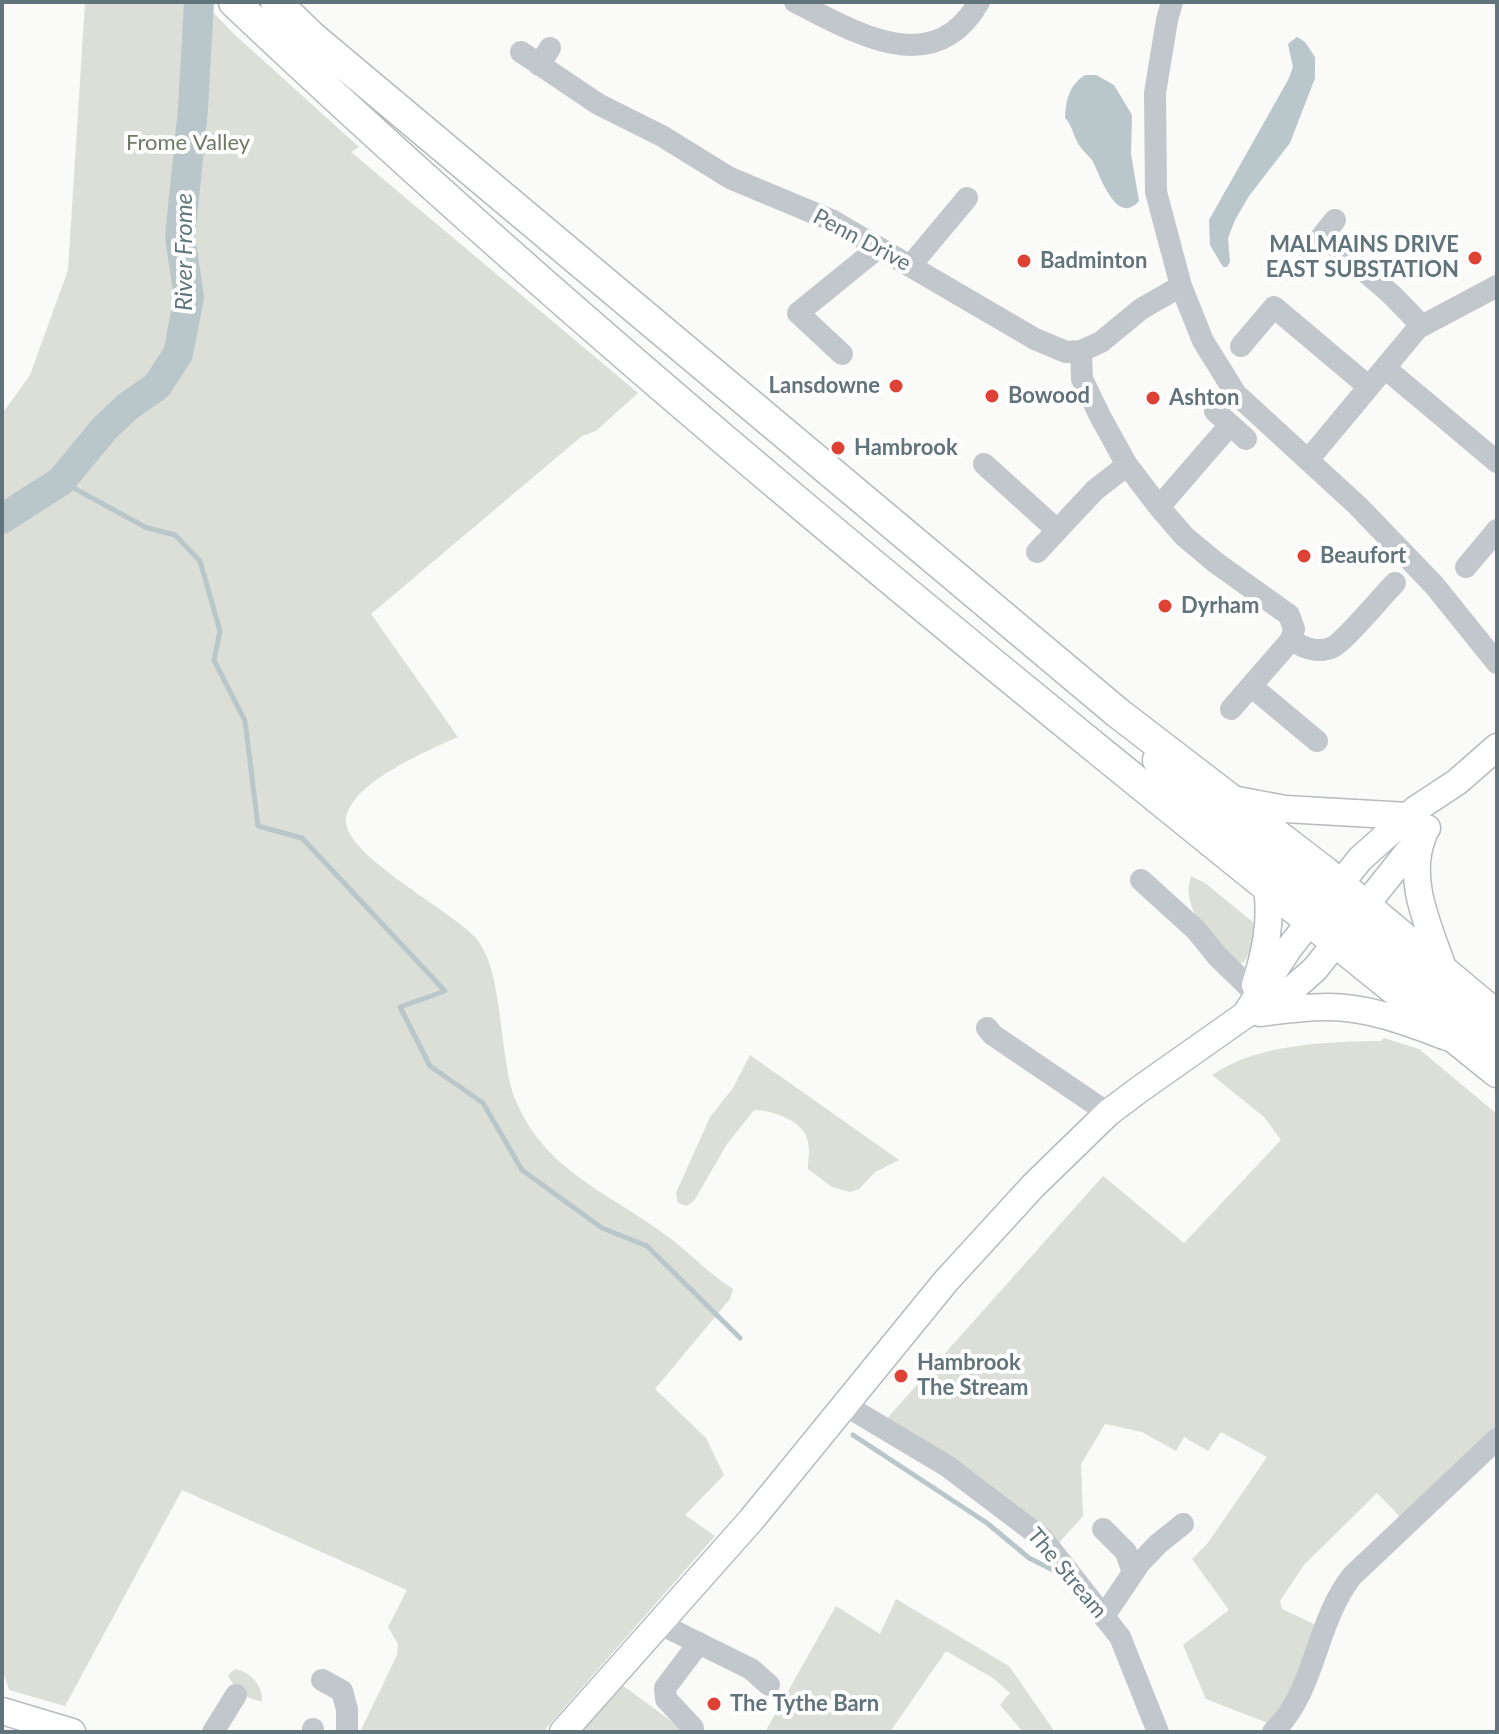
<!DOCTYPE html>
<html>
<head>
<meta charset="utf-8">
<style>
	body { margin:0 }
	#map { position:relative; width:1499px; height:1734px; overflow:hidden; background:#fafaf8; font-family:Lato,sans-serif }
	canvas { display:block }
	.frame { position:absolute; inset:0; border:4px solid #61747c; pointer-events:none }
</style>
</head>
<body>
<div id="map">
<canvas width="1499" height="1734"></canvas>
<div class="frame"></div>
</div>
<script>
const ctx = document.querySelector('canvas').getContext('2d');
ctx.lineJoin = 'round';
function fill(path, color) {
  ctx.fillStyle = color;
  ctx.fill(path, 'evenodd');
}
function strokePath(path, color, width, dash) {
  ctx.strokeStyle = color;
  ctx.lineWidth = width;
  ctx.lineCap = dash ? 'butt' : 'round';
  ctx.setLineDash(dash || []);
  ctx.stroke(path);
}
function label(font, color, halo, rows, align = 'center') {
  ctx.font = font + ' Lato,sans-serif';
  ctx.lineWidth = 8;
  ctx.setLineDash([]);
  ctx.textBaseline = 'middle';
  ctx.strokeStyle = halo;
  ctx.fillStyle = color;
  for (const [text, x, y, turn = 0] of rows) {
    ctx.save();
    ctx.translate(x, y);
    ctx.rotate((+turn || 0) * Math.PI / 180);
    ctx.textAlign = isNaN(turn) ? turn : align;
    if (halo) ctx.strokeText(text, 0, 0);
    ctx.fillText(text, 0, 0);
    ctx.restore();
  }
}
const green = new Path2D(`
	M85,2H203L234,34L359,147L351,152L638,393L596,431L582,436L371,614L458,737C429,750 345,785 346,822C347,856 450,910 475,937C505,970 498,1059 516,1101C546,1172 610,1193 667,1236C690,1253 709,1274 733,1289L730,1299L655,1389L706,1438L724,1475L685,1515L715,1536L543,1732H360L397,1655L398,1644L388,1627L407,1590L182,1490L65,1706L9,1690L2,1668V414L30,375L68,270Z
	M1191,876L1205,883L1254,923C1256,936 1251,953 1243,963H1233C1214,939 1179,910 1191,876Z
	M1384,1038L1419,1049L1497,1114V1428L1402,1519L1377,1493L1304,1565L1280,1601L1282,1609L1316,1625L1303,1665L1273,1725L1206,1699L1183,1645L1229,1610L1192,1559L1207,1544L1267,1457L1221,1432L1208,1451L1184,1437L1176,1451L1142,1432L1105,1424L1081,1464L1083,1516L1059,1543L882,1424L1103,1176L1184,1243L1281,1140L1264,1117L1212,1075C1260,1043 1325,1042 1381,1041Z
	M750,1055L899,1160L875,1172L859,1189L850,1192L832,1187L808,1169C808,1160 810,1150 808,1142C805,1121 772,1110 754,1110L727,1144L694,1201L687,1206L678,1203L676,1193L710,1117L733,1088Z
	M896,1599L1009,1666L1055,1732H1023L1000,1705L1010,1693L993,1678L946,1651L890,1732H765L836,1606L880,1634Z
	M235,1669C251,1672 263,1686 262,1701C247,1700 234,1689 228,1675Z
	M618,1682L686,1732H580Z`);
const water = new Path2D(`
	M1297,37L1305,42L1315,57V78L1290,143L1249,196L1235,220L1228,238L1230,262L1227,267H1223L1210,245L1209,220L1288,80L1293,67L1288,44Z
	M1085,75H1096L1114,85L1132,115L1131,154L1139,201C1116,228 1099,172 1092,160C1088,155 1083,151 1079,145C1073,136 1073,126 1065,118C1066,100 1069,85 1085,75Z`);
const stream = new Path2D(`
	M61,481L145,527L175,535L200,561L220,631L214,660L245,721L258,826L302,838L445,991L400,1007L430,1066L483,1103L522,1170L602,1228L647,1246L740,1338
	M853,1435L987,1523L1029,1558L1057,1572`);
const river = new Path2D(`
	M2,519L61,481L104,429L127,407L157,386L178,354L189,297L180,237L193,109L199,2`);
const minor = new Path2D(`
	M795,2C854,31 933,82 979,2
	M1172,2L1167,20L1155,93L1156,192L1181,286L1203,341L1236,394L1358,506L1434,585L1497,663
	M521,52L598,104L662,136L730,178L833,221L1035,339L1066,352L1081,351L1101,342L1141,309L1181,286
	M539,65L550,48
	M1323,235L1392,295L1422,326
	M1310,251L1335,220
	M911,265L967,198
	M1241,346L1274,307L1369,387
	M1081,351L1082,379L1101,418L1127,465L1159,507L1184,536L1215,562L1289,615L1294,629L1291,640L1231,709
	M842,354L798,313L878,248
	M1385,368L1497,462
	M1215,411L1246,439
	M1308,460L1418,328L1497,286
	M984,464L1057,530
	M1159,507L1230,425
	M1037,552L1095,490L1127,465
	M1466,567L1497,530
	M1291,640C1304,648 1318,654 1333,647C1345,641 1383,595 1395,583
	M1251,686L1317,741
	M1141,880L1196,930L1218,957L1253,991
	M987,1028L993,1035L1108,1113
	M845,1405L947,1466L1042,1538L1120,1637L1158,1732
	M1103,1529L1126,1552L1133,1573
	M1104,1616L1139,1564L1158,1544L1183,1524
	M658,1623L751,1669L769,1685
	M322,1680L342,1691L347,1709V1732
	M693,1728L666,1699L665,1688L699,1643
	M213,1732L236,1695
	M313,1732V1729
	M1273,1732C1316,1691 1315,1623 1352,1576L1497,1439`);
const major = new Path2D(`
	M1232,799L1285,809L1408,816
	M1423,836C1405,880 1430,929 1444,971
	M1255,985C1265,953 1272,922 1267,888
	M1247,1012L1289,948L1360,859L1416,809L1457,782L1497,747
	M1260,1013C1282,1010 1305,1007 1328,1007C1370,1007 1409,1023 1447,1037
	M2,1711L72,1732
	M563,1732L752,1519L946,1281L1033,1186L1108,1113L1140,1089L1245,1015L1290,991L1315,969L1427,828`);
const highway = new Path2D(`
	M234,2C635,382 1068,726 1497,1072
	M276,2L312,37L1118,713L1325,872L1497,1016
	M1158,760L1177,783L1324,904L1335,943
	M1340,886L1350,923L1472,1024L1497,1054`);
const markers = [
	[1475,258,8,"#dd4235"],
	[1024,261,8,"#dd4235"],
	[896,386,8,"#dd4235"],
	[992,396,8,"#dd4235"],
	[1153,398,8,"#dd4235"],
	[838,448,8,"#dd4235"],
	[1304,556,8,"#dd4235"],
	[1165,606,8,"#dd4235"],
	[901,1376,8,"#dd4235"],
	[714,1704,8,"#dd4235"]
];
const parkNames = [
	["Frome Valley",188,143]
];
const streetNames = [
	["Penn Drive",862,240,28],
	["The Stream",1067,1573,50]
];
const poiNames = [
	["MALMAINS DRIVE",1459,245,"right"],
	["EAST SUBSTATION",1459,270,"right"],
	["Badminton",1040,261],
	["Lansdowne",880,386,"right"],
	["Bowood",1008,396],
	["Ashton",1169,398],
	["Hambrook",854,448],
	["Beaufort",1320,556],
	["Dyrham",1181,606],
	["Hambrook",917,1363],
	["The Stream",917,1388],
	["The Tythe Barn",730,1704]
];
const waterNames = [
	["River Frome",184,252,-90]
];
fill(green, '#dbdfd7');
fill(water, '#b9c7ca');
strokePath(stream, '#b9c7ca', 5);
strokePath(river, '#b9c7ca', 30);
strokePath(major, '#b5bbbe', 29);
strokePath(highway, '#b5babd', 33);
strokePath(minor, '#c1c7ca', 22);
strokePath(major, '#fff', 26);
strokePath(highway, '#fff', 30);
for (const [x, y, r, color] of markers) {
  const dot = new Path2D();
  dot.arc(x, y, r, 0, 2 * Math.PI);
  ctx.fillStyle = color;
  ctx.fill(dot);
  strokePath(dot, '#fff', 3);
}
label('22px', '#6c7a65', '#fff', parkNames);
label('22px', '#61747c', '#fff', streetNames);
label('bold 22px', '#61747c', '#fff', poiNames, 'left');
label('italic 24px', '#60787b', '#fff', waterNames);
</script>
</body>
</html>
